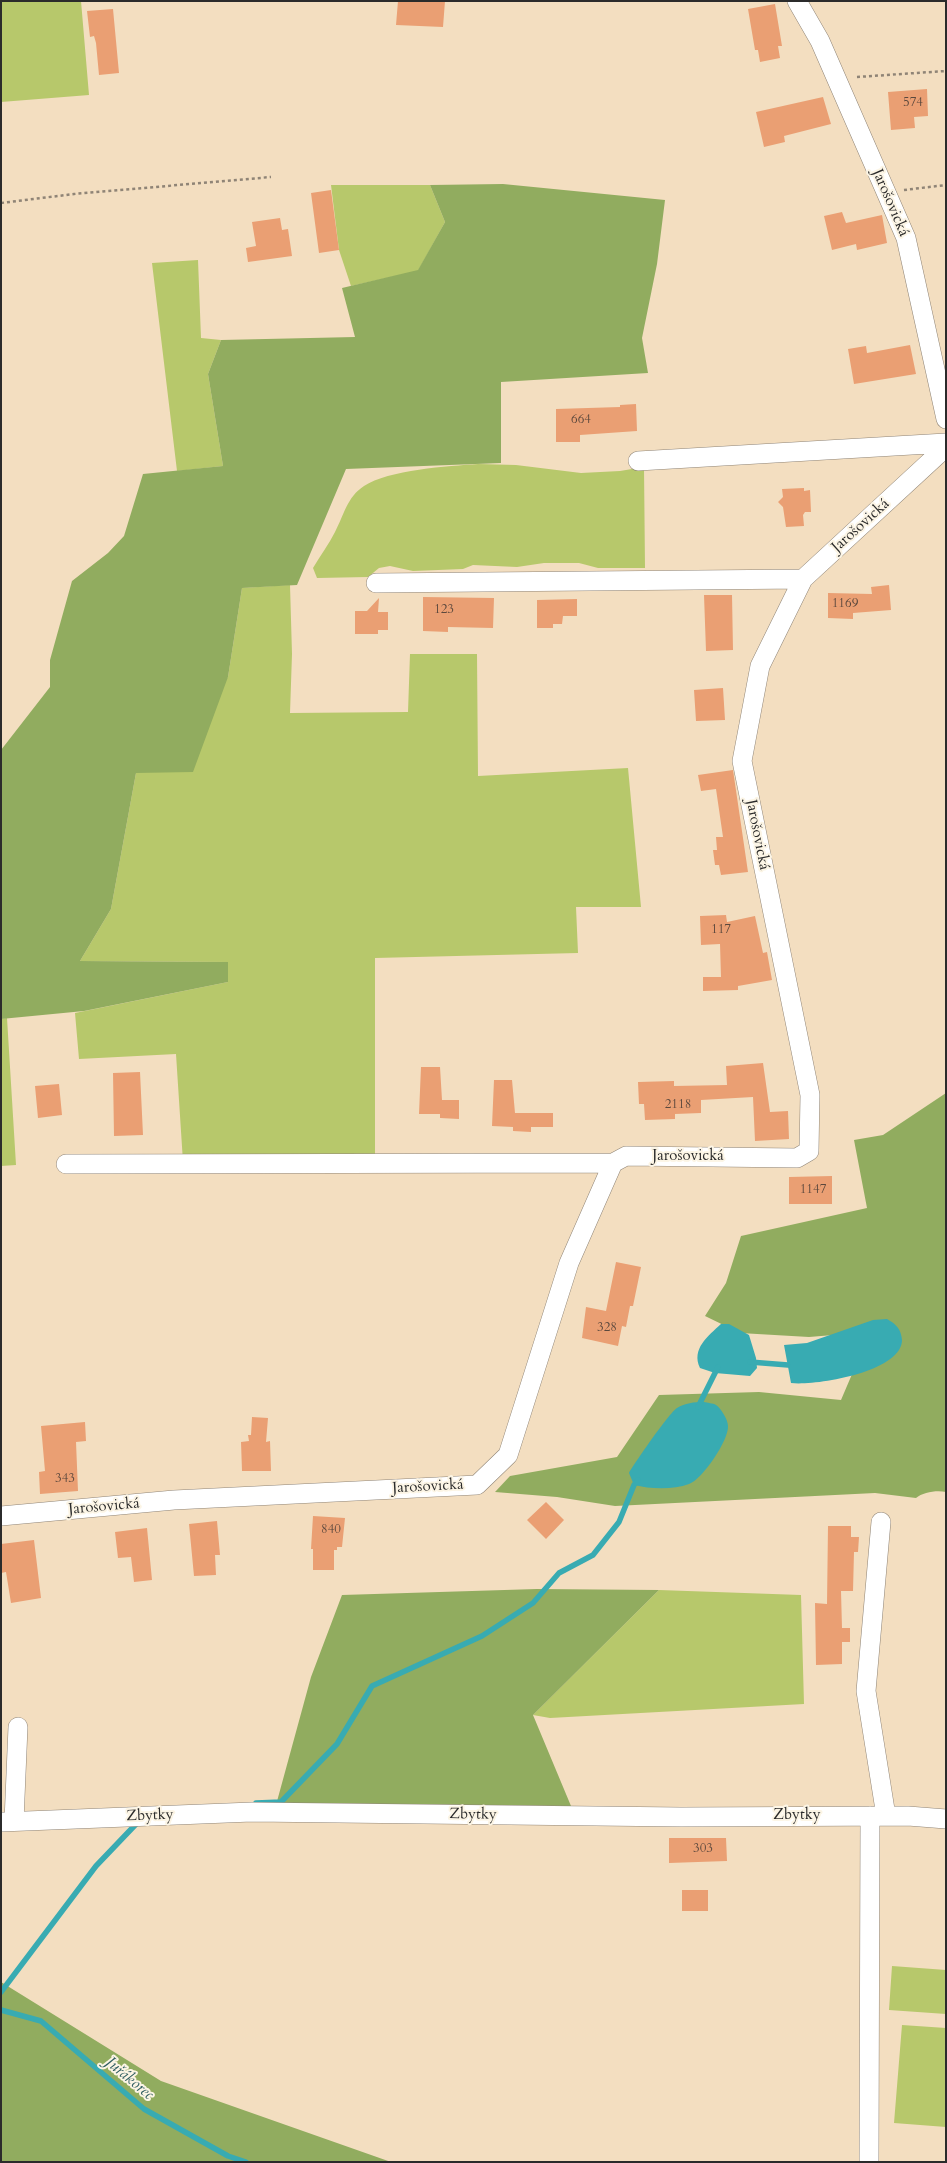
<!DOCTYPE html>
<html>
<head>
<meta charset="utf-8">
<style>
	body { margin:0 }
	#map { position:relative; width:947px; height:2163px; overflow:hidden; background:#f3dec0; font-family:Cardo,serif }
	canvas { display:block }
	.frame { position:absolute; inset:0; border:2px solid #2b2b2b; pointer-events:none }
</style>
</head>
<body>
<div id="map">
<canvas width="947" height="2163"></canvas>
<div class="frame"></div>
</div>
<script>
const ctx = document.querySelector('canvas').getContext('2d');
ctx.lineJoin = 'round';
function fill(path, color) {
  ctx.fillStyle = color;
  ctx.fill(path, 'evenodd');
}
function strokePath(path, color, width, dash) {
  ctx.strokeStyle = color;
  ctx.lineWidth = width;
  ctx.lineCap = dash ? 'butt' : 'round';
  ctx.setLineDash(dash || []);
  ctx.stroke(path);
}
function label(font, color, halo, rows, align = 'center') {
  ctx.font = font + ' Cardo,serif';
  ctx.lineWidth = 4;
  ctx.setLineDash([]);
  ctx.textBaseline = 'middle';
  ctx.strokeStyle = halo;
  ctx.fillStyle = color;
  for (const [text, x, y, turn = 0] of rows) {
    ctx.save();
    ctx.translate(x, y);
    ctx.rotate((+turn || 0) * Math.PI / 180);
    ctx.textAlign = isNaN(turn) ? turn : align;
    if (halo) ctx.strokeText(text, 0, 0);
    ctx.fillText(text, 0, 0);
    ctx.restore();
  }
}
const green = new Path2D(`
	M1,1H81L89,95L1,102Z
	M331,185H430L445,222L418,271L351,286L339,250Z
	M198,260L201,338L221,340L208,374L223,466L177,471L152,263Z
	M478,464L516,465L581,473L620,471L644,467L645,568H598L579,563H544L517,567L473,565L463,569L413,571L390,566L379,568L368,577L317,578L313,568C320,556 329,544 335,532C344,515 347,497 364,486C388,470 449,466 478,464Z
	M290,585L292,654L290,713L408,712L410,654H477L478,776L628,768L641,907H576L578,953L375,958V1160L183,1162L176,1054L79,1059L75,1013L228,982V962L80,961L111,909L136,773L228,677L242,588Z
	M7,1018L16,1165L1,1166V1019Z
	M659,1590L801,1595L804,1704L550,1718L533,1715Z
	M892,1966L946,1970V2014L889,2010Z
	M902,2025L946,2028V2127L894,2123Z`);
const forest = new Path2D(`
	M503,184L665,200L657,264L642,338L648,373L501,382V463L346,469L297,585L242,588L228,677L193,772L136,773L111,909L80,961L228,962V982L84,1011L1,1019V750L50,687V660L72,581L108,553L124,536L143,474L223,466L208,374L221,340L355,337L342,288L418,270L445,222L430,185Z
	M946,1093V1492C937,1490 923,1492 916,1498L875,1493L615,1506L557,1497L495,1492L510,1476L617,1457L659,1395L759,1392L841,1400L870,1332L809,1337L740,1333L705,1316L726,1283L741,1236L867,1208L854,1140L883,1135Z
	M537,1589L659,1590L533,1715L571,1806L276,1805L311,1677L342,1595Z
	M1,1982L161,2081L391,2162H1Z`);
const water = new Path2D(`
	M887,1319C896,1324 901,1329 902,1340C902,1372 815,1386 791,1383L784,1345L807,1343L873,1320Z
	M721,1324H729L749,1335L756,1358L757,1368L750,1376L715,1373L700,1368C691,1349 708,1336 721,1324Z
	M704,1402C707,1403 713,1403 716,1405C721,1408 728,1420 728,1426C729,1440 702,1480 689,1484C673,1490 650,1489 634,1485L629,1473C634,1464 669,1413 677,1408C685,1403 694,1402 704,1402Z`);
const stream = new Path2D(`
	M750,1362L788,1365
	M698,1407L718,1367
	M256,1803L281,1802L337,1744L372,1686L482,1636L533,1603L559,1573L593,1555L619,1522L634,1485L638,1480
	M1,1992L96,1866L138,1822
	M1,2010L41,2021L144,2109L228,2156L246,2162`);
const building = new Path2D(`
	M398,1H445L443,27L396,25Z
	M775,4L782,46H778L780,58L760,62L758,50H755L748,9Z
	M113,9L119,73L99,75L96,43L94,36L90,37L87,11Z
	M927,89L928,116L914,117L915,128L891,130L888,92Z
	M823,97L831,124L784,136L785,142L764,147L756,112Z
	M331,190L339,250L319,253L311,193Z
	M842,212L846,223L882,215L887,243L857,250L856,244L832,250L824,216Z
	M280,218L282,230L288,229L292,256L248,262L246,248L256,246L252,222Z
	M910,345L916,374L854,384L848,349L866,346L867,353Z
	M636,404L637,431L580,435V442H556V409L620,407V405Z
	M804,488V491L810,490L811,512H805L803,515L804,526L786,527L783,507L778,502L783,497L782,489Z
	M889,585L891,610L853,613V619L828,618V593L872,594L871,587Z
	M704,595H732L733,650L706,651Z
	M423,597L494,598L493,628L448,627V632L423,631Z
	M379,598L378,612H388V630H378V634H355V611H367Z
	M577,599V616H563L562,624H553V628H537V600Z
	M723,688L725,720L696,721L694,690Z
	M733,770L748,872L721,875L719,865H715L713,850H717L716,837H723L716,789L701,791L698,775Z
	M726,915L727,922L755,916L763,953L767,952L772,980L738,986V990L703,991V977H721L720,944L701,945L700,916Z
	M763,1063L770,1112L788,1111L789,1139L755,1141L753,1097L701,1100V1113L675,1114V1119L645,1120L644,1104H639L638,1082L674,1081V1086L727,1085L726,1066Z
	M421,1067H440L442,1100H459V1119L440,1118V1114H419Z
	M140,1072L143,1135L114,1136L113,1073Z
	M494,1080H512L515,1113H553V1127H531V1132L513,1131V1127L492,1126Z
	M59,1084L62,1115L38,1118L35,1086Z
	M832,1176V1204H789V1177Z
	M616,1262L641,1267L633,1306H630L626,1327L622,1326L618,1346L582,1338L586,1307L606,1311Z
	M252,1417L268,1418L266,1442L270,1441L271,1471H242L241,1442L249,1441L248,1435H251Z
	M85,1422L86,1441L76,1442L78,1491L40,1494L39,1472L45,1471L41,1426Z
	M546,1502L564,1520L546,1539L527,1520Z
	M313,1516L345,1518L342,1547H337V1550H334V1570H313V1549H311Z
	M217,1521L220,1555H215L216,1575L194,1576L189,1524Z
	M828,1526H851V1537H859L858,1552H854L853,1591H841L842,1628H850V1642H842V1664L816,1665L815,1603L827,1604Z
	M147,1528L152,1580L134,1582L131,1557L118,1558L115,1532Z
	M34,1540L41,1598L11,1603L6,1572L1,1573V1544Z
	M669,1838H726L727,1861L669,1863Z
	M682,1890H708V1911H682Z`);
const path = new Path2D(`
	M857,77L946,71
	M904,190L946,185
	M1,203L74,194L271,177`);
const minor = new Path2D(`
	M797,1L820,41L906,238L946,419
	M638,461L946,443
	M376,583L803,579
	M66,1164L613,1163
	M1,1516L174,1500L477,1485L508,1455L569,1263L613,1163L626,1156L797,1158L809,1151L810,1095L742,761L760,666L803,579L946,447
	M881,1522L866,1691L886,1816
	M14,1821L18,1727
	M1,1822L252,1812L681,1817L908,1816L946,1819
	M869,2162L870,1816`);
const numberNames = [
	["574",913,103],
	["664",581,420],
	["1169",845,604],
	["123",444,610],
	["117",721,930],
	["2118",678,1105],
	["1147",813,1190],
	["328",607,1328],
	["343",65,1479],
	["840",331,1530],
	["303",703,1849]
];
const streetNames = [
	["Jarošovická",890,203,67],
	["Jarošovická",861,526,-42],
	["Jarošovická",757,835,79],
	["Jarošovická",688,1157],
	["Jarošovická",428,1487,-3],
	["Jarošovická",104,1507,-5],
	["Zbytky",473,1815,1],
	["Zbytky",150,1816,-2],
	["Zbytky",797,1816]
];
const waterNames = [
	["Juřákorec",129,2079,40]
];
fill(green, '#b7c86b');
fill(forest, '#91ac5f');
fill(water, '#38abb2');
strokePath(stream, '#38abb2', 5.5);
fill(building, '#ea9f73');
strokePath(minor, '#8f8476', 20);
strokePath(path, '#8f8476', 2.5, [3, 3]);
strokePath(minor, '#fff', 19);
label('13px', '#5b483d', null, numberNames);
label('15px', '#2b2b2b', '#fcf5e5', streetNames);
label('italic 16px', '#305e61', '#fcf5e5', waterNames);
</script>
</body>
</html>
